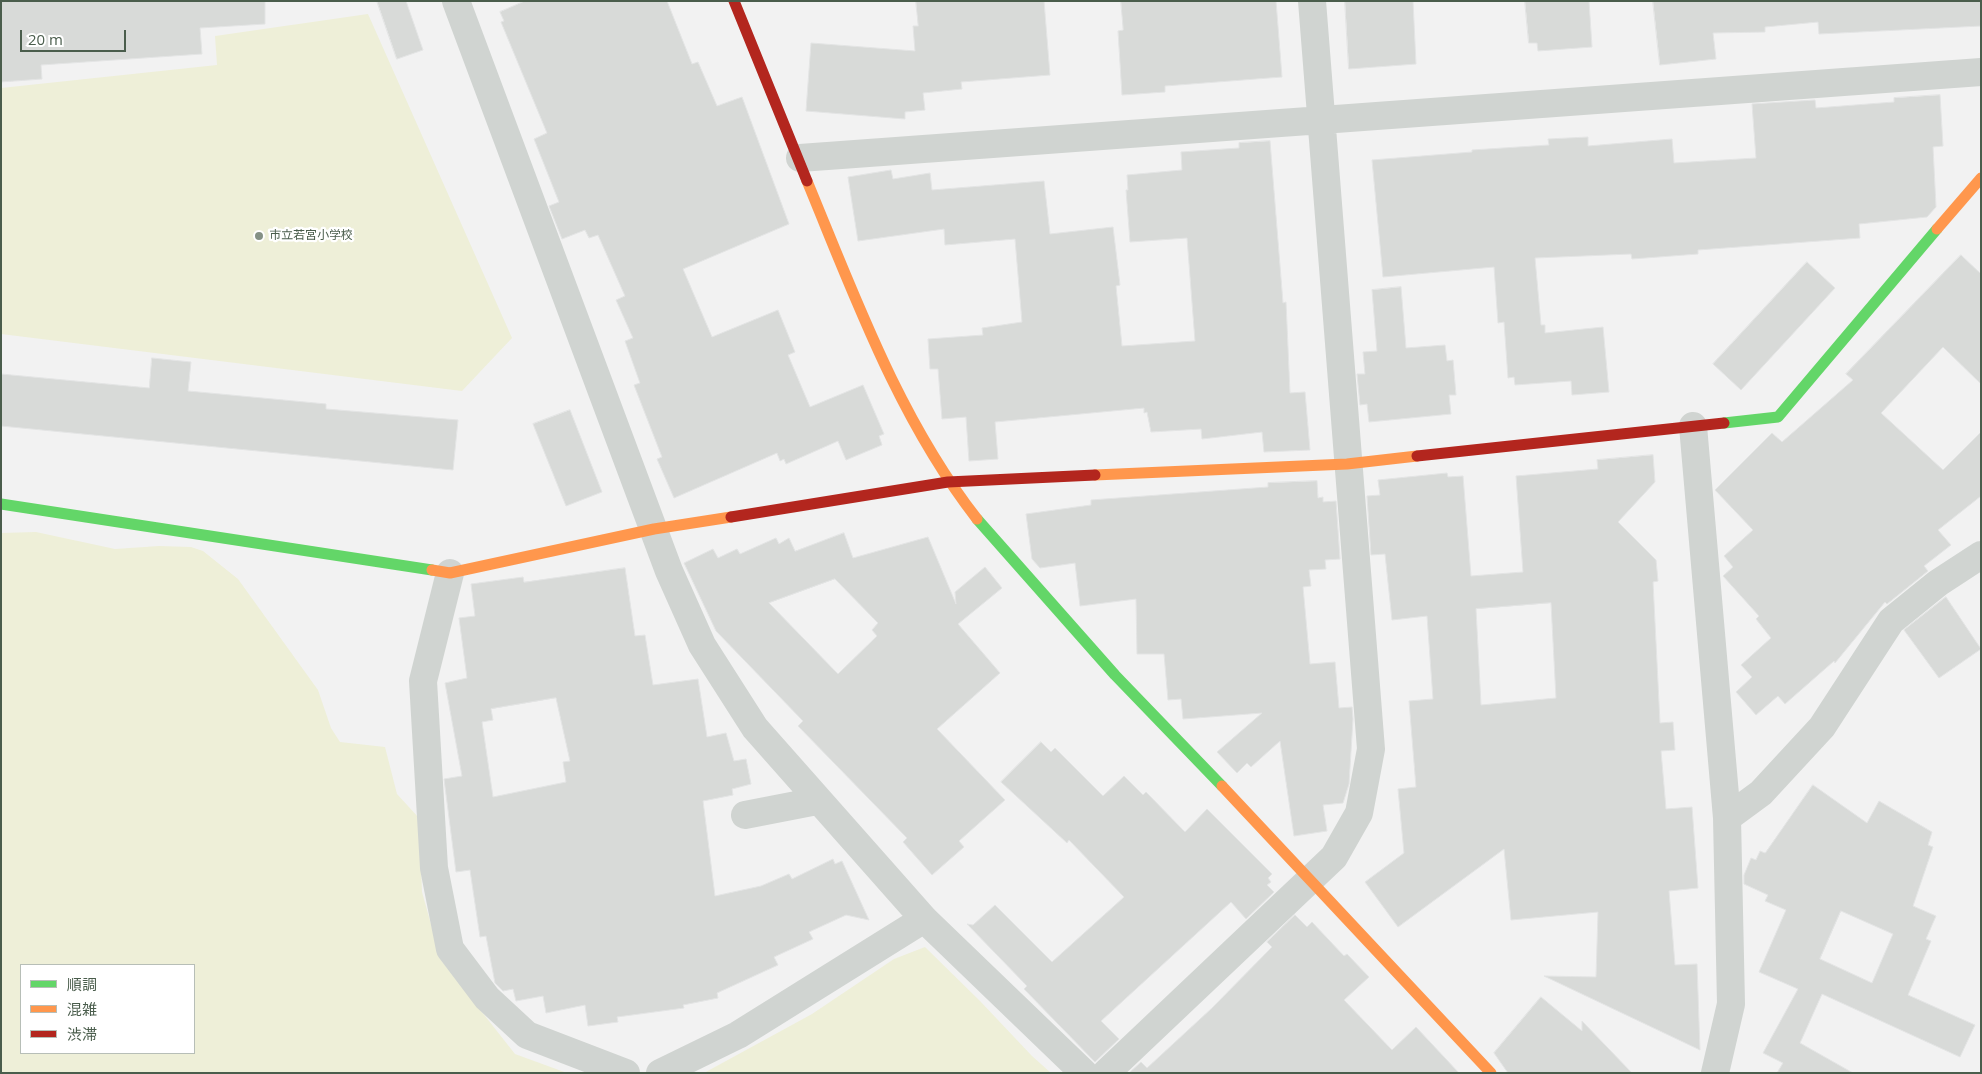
<!DOCTYPE html>
<html>
<head>
<meta charset="utf-8">
<style>
	body { margin:0 }
	#map { position:relative; width:1982px; height:1074px; overflow:hidden; background:#f2f2f2; font-family:"Open Sans","Noto Sans JP",sans-serif }
	canvas { display:block }
	.frame { position:absolute; inset:0; border:2px solid #4a5d4c; pointer-events:none }
	.legend { position:absolute; left:20px; top:964px; width:175px; height:90px; box-sizing:border-box; background:#fff; border:1px solid #b7beb7; margin:0; padding:6px 9px; list-style:none; font-size:15px; color:#4a5d4c }
	.legend li { display:flex; align-items:center; gap:10px; height:25px }
	.legend b { width:25px; border:1px solid #b7beb7 }
	.scale { position:absolute; left:20px; top:30px; width:106px; height:22px; box-sizing:border-box; border:2px solid #4a5d4c; border-top:0; padding-left:6px; font-size:15px; line-height:18px; white-space:nowrap; color:#4a5d4c; -webkit-text-stroke:4px #fff; paint-order:stroke }
</style>
</head>
<body>
<div id="map">
<canvas width="1982" height="1074"></canvas>
<div class="frame"></div>
<ul class="legend">
<li><b style="height:6px;background:#63d668"></b>順調</li>
<li><b style="height:6px;background:#ff974d"></b>混雑</li>
<li><b style="height:6px;background:#b3261e"></b>渋滞</li>
</ul>
<div class="scale">20 m</div>
</div>
<script>
const ctx = document.querySelector('canvas').getContext('2d');
ctx.lineJoin = 'round';
function fill(path, color) {
  ctx.fillStyle = color;
  ctx.fill(path, 'evenodd');
}
function strokePath(path, color, width, dash) {
  ctx.strokeStyle = color;
  ctx.lineWidth = width;
  ctx.lineCap = dash ? 'butt' : 'round';
  ctx.setLineDash(dash || []);
  ctx.stroke(path);
}
function label(font, color, halo, rows, align = 'center') {
  ctx.font = font + ' "Open Sans","Noto Sans JP",sans-serif';
  ctx.lineWidth = 4.5;
  ctx.setLineDash([]);
  ctx.textBaseline = 'middle';
  ctx.strokeStyle = halo;
  ctx.fillStyle = color;
  for (const [text, x, y, turn = 0] of rows) {
    ctx.save();
    ctx.translate(x, y);
    ctx.rotate((+turn || 0) * Math.PI / 180);
    ctx.textAlign = isNaN(turn) ? turn : align;
    if (halo) ctx.strokeText(text, 0, 0);
    ctx.fillText(text, 0, 0);
    ctx.restore();
  }
}
const green = new Path2D(`
	M368,14L512,338L462,391L1,334V88L217,65L215,36Z
	M36,532L115,549L159,546L191,547L203,551L238,579L318,690L331,728L340,742L385,747L397,794L419,818L422,892L441,960L515,1054L567,1073H1V533ZM21,965H194V1053H21Z
	M925,947L980,1001L1032,1056L1051,1073H704L812,1014L894,959Z`);
const building = new Path2D(`
	M1,1H265V24L200,28L202,54L41,65L42,79L1,82Z
	M377,1H406L423,50L397,59Z
	M525,1H667L692,64L698,62L717,106L742,97L789,224L683,269L712,337L778,310L795,352L788,355L810,407L863,385L884,434L879,436L882,445L846,460L838,441L786,464L784,459L780,461L777,453L674,498L657,459L662,457L634,385L640,383L625,341L633,338L616,300L625,296L598,235L589,238L585,230L562,239L549,206L559,202L534,139L547,133L501,22L504,21L500,12Z
	M916,1H1044L1050,75L961,82L962,89L923,93L925,110L905,112V119L806,111L811,43L915,51L913,26H918Z
	M1121,1H1276L1282,77L1165,86V92L1122,95L1118,31L1123,30Z
	M1345,1H1413L1416,64L1349,69Z
	M1525,1H1589L1592,47L1538,51L1537,43H1529Z
	M1653,1H1981V26L1819,34L1818,22L1765,27V32L1713,33L1716,59L1660,65Z
	M1940,95L1943,146L1933,147L1936,207L1927,217L1859,224L1860,238L1698,250V254L1632,259L1631,254L1535,258L1541,325H1545V333L1603,327L1609,392L1572,395L1571,381L1515,385L1514,377L1508,378L1504,322L1498,323L1494,267L1383,277L1372,160L1472,152V150L1549,145L1548,139L1588,137V146L1672,139L1674,163L1756,158L1752,104L1815,100L1816,108L1894,102V98Z
	M1270,141L1283,303L1286,302L1290,393L1305,392L1310,450L1264,452L1262,432L1202,439L1201,429L1151,432L1147,412L1144,413V408L995,422L998,459L969,461L966,417L942,419L938,369H930L928,339L983,335L982,328L1022,322L1015,239L945,245L944,229L858,241L848,177L891,170L893,179L930,173L932,190L1044,181L1050,234L1113,227L1120,285L1116,286L1122,346L1195,341L1187,238L1130,242L1126,190H1128L1127,175L1182,170L1181,152L1239,148V143Z
	M1961,255L1981,274V384L1943,347L1881,413L1943,470L1981,432V496L1938,530L1951,545L1924,566L1928,571L1887,604L1885,602L1835,663L1834,661L1785,704L1778,696L1756,715L1736,692L1752,677L1741,665L1771,638L1756,619L1759,616L1723,576L1733,567L1724,556L1753,530L1715,490L1772,433L1782,442L1853,380L1846,374Z
	M1807,262L1835,288L1741,390L1713,364Z
	M1401,287L1406,348L1445,345L1447,361L1453,360L1456,395H1449L1451,414L1369,422L1367,404L1360,405L1357,374H1365L1363,352L1377,351L1372,290Z
	M152,358L191,362L188,391L326,404V409L458,420L453,470L1,426V374L149,388Z
	M570,410L602,492L566,506L533,424Z
	M1653,455L1655,482L1618,522L1656,560L1658,581L1653,582L1660,723L1673,722L1675,750L1661,751L1666,809L1692,807L1698,888L1669,891L1675,965L1697,964L1700,1050L1544,976L1596,977L1598,912L1511,920L1504,849L1398,927L1365,882L1404,853L1398,789L1416,787L1409,701L1433,699L1427,616L1392,620L1385,554L1371,555L1367,496L1380,495L1378,480L1447,473L1448,477L1463,476L1471,576L1523,572L1516,476L1598,469L1597,460ZM1551,603L1556,698L1481,705L1476,609Z
	M1317,481L1318,498L1323,497V502L1336,501L1340,559L1325,560L1326,569L1309,570L1311,586L1303,587L1310,664L1335,662L1339,708L1352,707L1353,719L1349,784L1343,803L1323,805L1327,831L1294,836L1280,741L1251,767L1247,763L1237,773L1217,752L1262,713L1183,719L1181,699L1168,700L1164,654H1137L1136,599L1080,606L1075,563L1040,568L1032,559L1026,514L1091,505V500L1268,487V483Z
	M844,533L853,558L928,537L956,604L955,592L985,567L1002,588L958,624L1000,673L937,729L1005,800L959,841L964,847L932,875L903,842L907,838L798,726L803,721L716,631L684,563L713,549L718,558L737,549L740,554L776,538L779,544L789,538L795,551ZM835,579L878,623L872,630L877,636L838,674L769,603Z
	M625,568L635,636L645,635L653,685L698,679L707,737L726,733L734,761L746,759L751,784L732,789L733,795L703,801L715,896L761,886L789,874L792,879L833,859L835,864L842,861L869,920L846,915L809,932L813,939L774,957L778,965L717,993L718,998L683,1005L684,1008L617,1017L618,1022L588,1026L585,1005L546,1013L543,996L516,1001L513,989L503,991L495,983L486,936L480,937L470,870L456,872L444,779L462,776L445,683L467,678L459,618L475,616L471,584L523,577L524,582ZM556,698L570,761L563,762L566,782L493,797L482,722L493,720L491,709Z
	M1946,597L1981,649L1939,678L1904,630Z
	M1041,742L1051,752L1055,748L1103,796L1124,776L1143,795L1146,792L1185,832L1207,809L1272,874L1268,878L1271,882L1267,885L1274,892L1246,919L1231,902L1101,1021L1119,1039L1095,1062L1024,989L1027,986L967,924L973,925L995,905L1052,962L1124,897L1069,840L1067,843L1001,782Z
	M1813,785L1867,823L1879,801L1932,832L1928,845L1933,847L1913,906L1936,916L1926,939L1931,941L1908,995L1975,1025L1960,1057L1822,994L1800,1043L1853,1073H1777L1783,1063L1763,1053L1798,989L1759,972L1786,910L1765,901L1768,895L1744,884V875L1751,858L1756,860L1760,851L1765,853ZM1841,911L1893,934L1872,983L1820,959Z
	M1295,915L1307,927L1312,922L1344,956L1347,954L1369,977L1344,1000L1392,1050L1416,1027L1459,1073H1129L1141,1062L1147,1068L1212,1008L1272,947L1267,942Z
	M1541,997L1582,1031V1021L1632,1073H1508L1494,1053Z`);
const street = new Path2D(`
	M456,1L669,571L702,645L755,728L924,919L1084,1073
	M800,158L1981,72
	M1693,426L1727,818L1731,1004L1715,1073
	M450,573L423,681L434,868L450,949L487,998L527,1035L626,1073
	M745,815L817,801
	M1727,818L1761,793L1822,727L1891,621L1938,583L1981,555
	M660,1073L738,1035L924,919
	M1106,1073L1334,857L1359,813L1371,749L1312,1`);
const fast = new Path2D(`
	M1724,423L1778,417L1937,229
	M1,504L432,570
	M977,519L1115,675L1222,786`);
const slow = new Path2D(`
	M807,181C855,297 899,419 977,519
	M1937,229L1981,178
	M1095,475L1347,464L1417,456
	M432,570L450,573L654,529L731,517
	M1222,786L1491,1073`);
const jam = new Path2D(`
	M734,1L807,181
	M1417,456L1724,423
	M731,517L948,482L1095,475`);
const markers = [
	[259,236,5,"#859186"]
];
const poiNames = [
	["市立若宮小学校",269,236]
];
fill(green, '#eeefd8');
fill(building, '#d8dad8');
strokePath(building, '#e3e4e4', 1);
strokePath(street, '#d0d4d1', 28);
strokePath(fast, '#63d668', 11);
strokePath(slow, '#ff974d', 11);
strokePath(jam, '#b3261e', 11);
for (const [x, y, r, color] of markers) {
  const dot = new Path2D();
  dot.arc(x, y, r, 0, 2 * Math.PI);
  ctx.fillStyle = color;
  ctx.fill(dot);
  strokePath(dot, '#fff', 2);
}
label('12px', '#4a5d4c', '#fff', poiNames, 'left');
</script>
</body>
</html>
